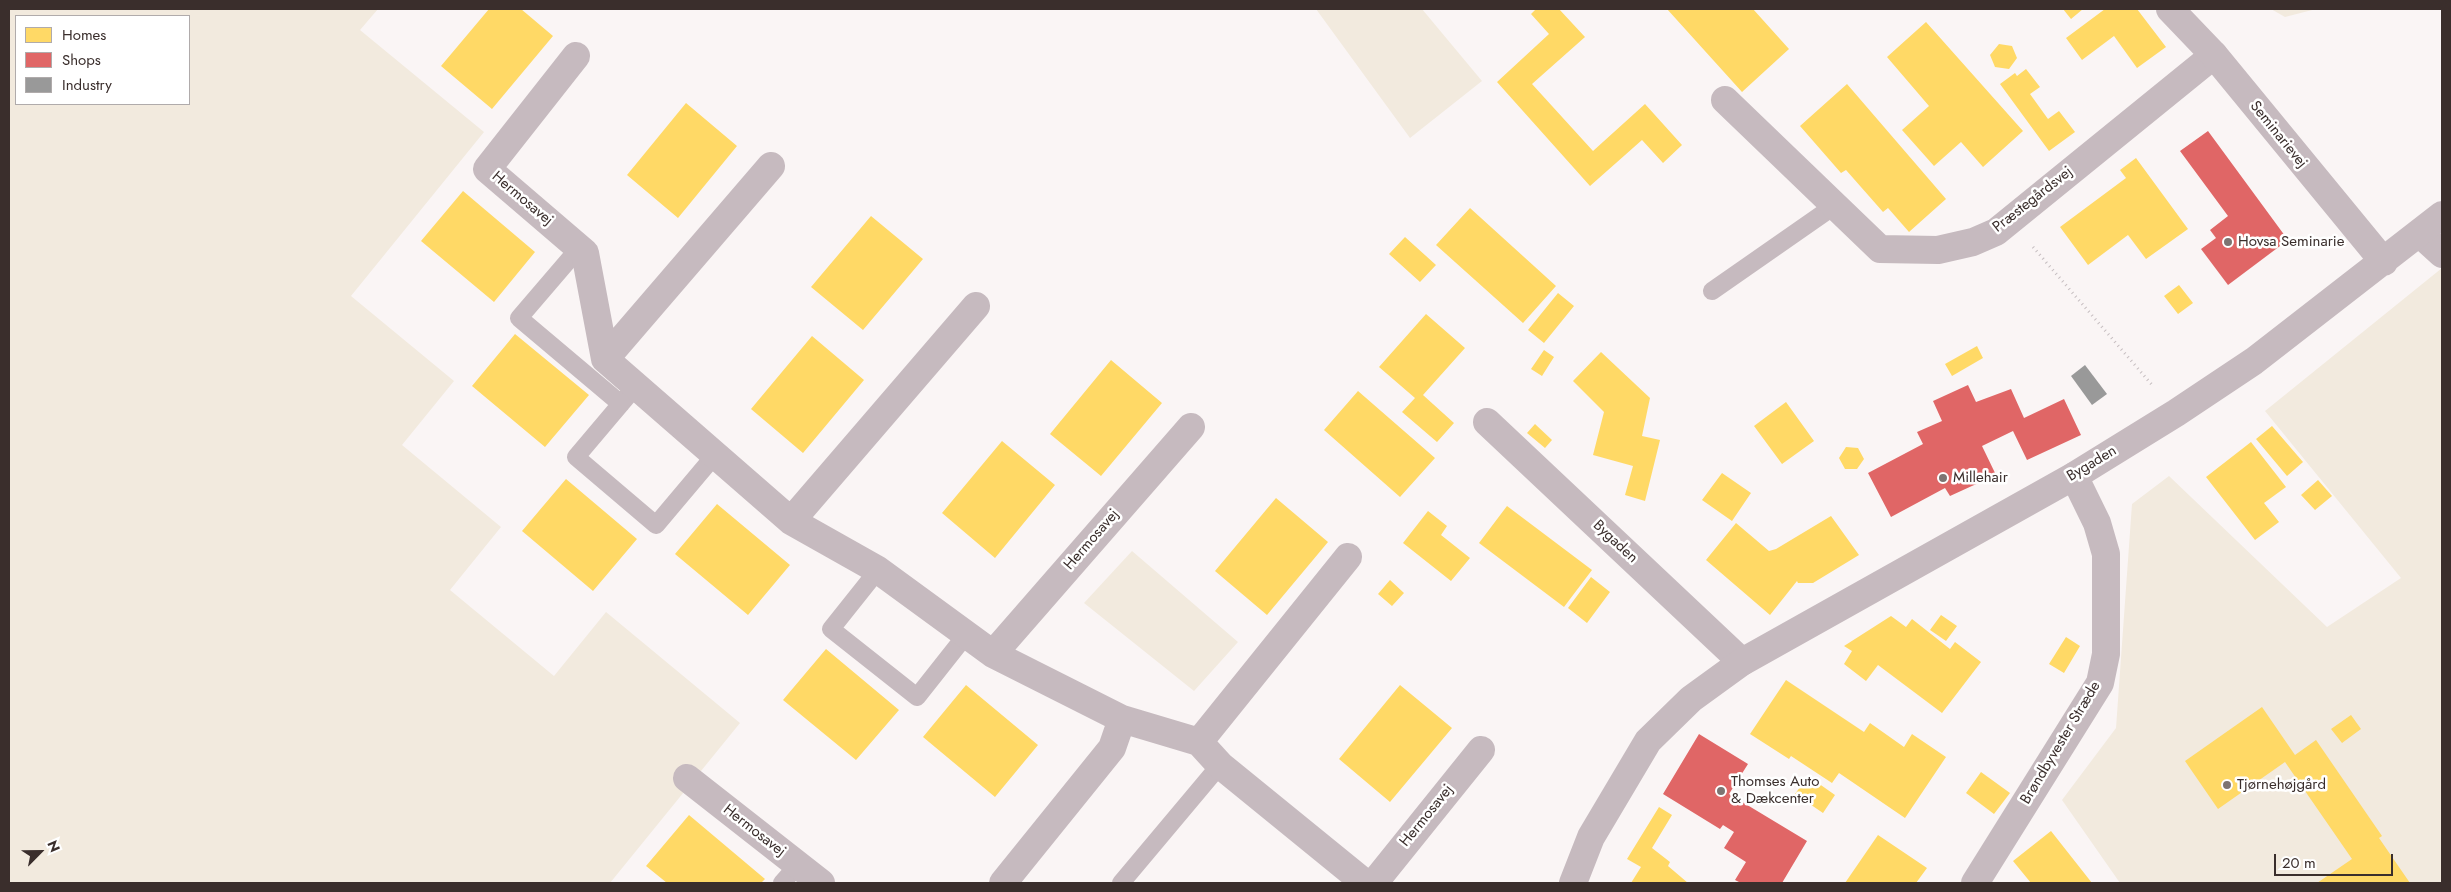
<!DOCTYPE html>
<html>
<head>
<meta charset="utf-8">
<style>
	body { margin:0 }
	#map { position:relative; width:2451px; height:892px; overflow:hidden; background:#faf5f5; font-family:Jost,sans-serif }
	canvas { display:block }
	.frame { position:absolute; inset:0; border:10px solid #3a2e2c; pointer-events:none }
	.legend { position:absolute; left:15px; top:15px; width:175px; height:90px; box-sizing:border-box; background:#fff; border:1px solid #b0abab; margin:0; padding:6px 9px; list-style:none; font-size:15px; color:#3a2e2c }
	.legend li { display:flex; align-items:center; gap:10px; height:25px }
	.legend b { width:25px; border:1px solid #b0abab }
	.north { position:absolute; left:15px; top:827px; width:50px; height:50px; -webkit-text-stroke:4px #fff; paint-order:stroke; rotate:67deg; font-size:14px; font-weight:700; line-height:20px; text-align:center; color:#3a2e2c }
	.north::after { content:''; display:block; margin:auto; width:18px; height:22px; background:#3a2e2c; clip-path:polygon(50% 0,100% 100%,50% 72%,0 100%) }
	.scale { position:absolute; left:2274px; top:854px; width:119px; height:22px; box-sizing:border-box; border:2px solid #3a2e2c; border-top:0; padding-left:6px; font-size:15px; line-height:18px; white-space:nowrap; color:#3a2e2c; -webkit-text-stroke:4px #fff; paint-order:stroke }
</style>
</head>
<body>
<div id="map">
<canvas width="2451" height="892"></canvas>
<div class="frame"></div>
<ul class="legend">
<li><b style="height:14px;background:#ffd966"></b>Homes</li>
<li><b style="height:14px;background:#e06666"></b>Shops</li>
<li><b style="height:14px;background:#999"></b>Industry</li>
</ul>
<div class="north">N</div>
<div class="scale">20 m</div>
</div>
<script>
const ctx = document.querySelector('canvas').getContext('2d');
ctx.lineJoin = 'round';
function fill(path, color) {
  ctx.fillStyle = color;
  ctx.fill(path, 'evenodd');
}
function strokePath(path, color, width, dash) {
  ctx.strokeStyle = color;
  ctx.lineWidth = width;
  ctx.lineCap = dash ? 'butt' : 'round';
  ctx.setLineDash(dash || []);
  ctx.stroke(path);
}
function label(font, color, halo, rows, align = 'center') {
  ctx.font = font + ' Jost,sans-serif';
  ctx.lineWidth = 5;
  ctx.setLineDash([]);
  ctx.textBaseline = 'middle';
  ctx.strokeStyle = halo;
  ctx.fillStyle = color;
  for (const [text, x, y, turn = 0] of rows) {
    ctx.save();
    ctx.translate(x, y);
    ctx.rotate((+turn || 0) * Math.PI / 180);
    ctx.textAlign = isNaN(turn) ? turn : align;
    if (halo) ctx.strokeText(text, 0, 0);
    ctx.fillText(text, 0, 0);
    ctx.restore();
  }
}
const green = new Path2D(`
	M9,9H378L360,30L484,132L351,296L454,381L402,445L501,527L450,590L554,676L606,612L740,723L610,883H9ZM16,16H189V104H16Z
	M1316,9H1422L1482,81L1410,138Z
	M2271,9H2316L2285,17Z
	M2442,268V883H2120L2062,800L2116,728L2132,504L2169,476L2327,627L2401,578L2265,411Z
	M1132,551L1238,642L1194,691L1084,603Z`);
const homes = new Path2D(`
	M489,9H521L553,36L492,109L441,66Z
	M1536,9H1559L1585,37L1532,84L1593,151L1645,104L1682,145L1663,163L1642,140L1590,186L1497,82L1549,34L1531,14Z
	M1667,9H1753L1789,49L1742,92Z
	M2063,9H2083L2071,19Z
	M2105,9H2137L2166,47L2137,68L2114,36L2082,60L2066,38Z
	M1926,22L2023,131L1983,167L1961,142L1934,166L1902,130L1929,106L1887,57Z
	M1999,44L2012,46L2017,58L2009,69L1995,67L1990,55Z
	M2026,69L2040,87L2030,94L2048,119L2059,111L2075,132L2049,151L2000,84L2015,73L2017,76Z
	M1847,84L1946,199L1909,232L1888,208L1883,212L1846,170L1841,173L1800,126Z
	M686,103L737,146L678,218L627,175Z
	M2136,158L2188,229L2146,259L2128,235L2088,265L2060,227L2126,178L2120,170Z
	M463,191L535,252L494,302L421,241Z
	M1470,208L1556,286L1523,323L1436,245Z
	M871,216L923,259L863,330L811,287Z
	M1405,237L1436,265L1420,282L1389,254Z
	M2179,285L2193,303L2178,314L2164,296Z
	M1558,293L1574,306L1544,343L1528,330Z
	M1426,314L1465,348L1423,395L1454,423L1437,442L1402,412L1415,398L1379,367Z
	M515,334L589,395L545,447L472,386Z
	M812,336L864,380L803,453L751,409Z
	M1977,346L1983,358L1952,376L1945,364Z
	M1544,350L1554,357L1542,376L1531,369Z
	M1601,352L1650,398L1642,436L1660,440L1645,501L1625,495L1633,466L1593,455L1604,412L1573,381Z
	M1111,360L1162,403L1101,476L1050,434Z
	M1358,391L1435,458L1400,497L1324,430Z
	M1786,402L1814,441L1782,464L1754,426Z
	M1535,424L1552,440L1545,448L1527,433Z
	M2272,426L2303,462L2287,476L2256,439Z
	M1002,441L1055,485L995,558L942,513Z
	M2251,442L2286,487L2264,503L2279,522L2255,540L2206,477Z
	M1846,447L1858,448L1864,459L1857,469H1845L1839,458Z
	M1722,473L1751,493L1732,521L1702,500Z
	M566,479L637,539L593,591L522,531Z
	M2318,480L2332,496L2315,510L2301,495Z
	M1276,498L1328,542L1267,615L1215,571Z
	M717,504L790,565L748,615L675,554Z
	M1507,506L1592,570L1564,607L1479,543Z
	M1428,511L1447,526L1441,535L1470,558L1451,581L1403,543Z
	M1831,516L1859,555L1813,583H1798L1797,581L1770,615L1706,560L1736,523L1769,551L1776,549Z
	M1591,577L1610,592L1587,623L1568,608Z
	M1390,580L1404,593L1392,606L1378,594Z
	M1941,615L1957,626L1946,641L1930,630Z
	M1891,616L1906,627L1912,619L1950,649L1955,642L1981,662L1942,713L1878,665L1866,681L1844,664L1852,651L1844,646Z
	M2066,637L2080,646L2064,673L2049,664Z
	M826,649L899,710L856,760L783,700Z
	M1786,680L1864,732L1870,723L1904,747L1912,734L1946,757L1905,818L1839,773L1832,783L1791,756L1789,759L1750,734Z
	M966,685L1038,745L995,797L923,737Z
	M1400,685L1452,728L1390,802L1339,759Z
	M2262,707L2295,755L2316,740L2382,836L2379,838L2410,883H2317L2352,859L2285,762L2218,809L2185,761Z
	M2351,715L2361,729L2342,743L2331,729Z
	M1981,772L2010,793L1994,814L1966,793Z
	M1808,776L1835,795L1823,813L1795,794Z
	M1659,807L1672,815L1652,848L1670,862L1668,866L1688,883H1631L1641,867L1627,859Z
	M689,815L765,879L761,883H667L646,866Z
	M2051,831L2092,883H2031L2013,861Z
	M1878,835L1927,868L1916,883H1845Z`);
const shops = new Path2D(`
	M2208,131L2288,240L2228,285L2201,249L2216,238L2210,230L2228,216L2180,151Z
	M1968,385L1976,402L2011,389L2024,418L2064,399L2081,435L2027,460L2013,431L1982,446L1996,475L1950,496L1945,488L1891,517L1868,473L1923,444L1917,432L1942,421L1933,401Z
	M1699,734L1748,764L1729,794L1807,841L1782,883H1741L1735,880L1746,862L1724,848L1734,832L1723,825L1720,829L1663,794Z`);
const industry = new Path2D(`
	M2085,365L2107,394L2092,405L2071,376Z`);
const path = new Path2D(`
	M2033,247L2153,386`);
const service = new Path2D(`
	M579,248L519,318L621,404
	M1712,291L1834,206
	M636,386L576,457L656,525L715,455
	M878,570L831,629L917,697L966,635
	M782,883L798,865
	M1121,883L1220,765`);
const minor = new Path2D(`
	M576,56L487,169L585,253L605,359L791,521L878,570L993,654L1122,719L1199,742L1220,765L1365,883
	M1725,100L1880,249L1938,250L1973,242L1996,232L2214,55
	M2420,234L2442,254
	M605,359L771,166
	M1487,422L1742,662
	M791,521L976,306
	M993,654L1191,427
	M1199,742L1348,557
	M687,778L821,883
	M1003,883L1112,748L1122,719
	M1374,883L1481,750
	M1975,883L2100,683L2106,654V554L2097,523L2074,476`);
const tertiary = new Path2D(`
	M2170,9L2214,55L2384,262
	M1573,883L1591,837L1648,741L1691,699L1742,662L2074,476L2176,413L2254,361L2442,215`);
const markers = [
	[2228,242,5,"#7d7472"],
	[1943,478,5,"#7d7472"],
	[2227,785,5,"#7d7472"],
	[1721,791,5,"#7d7472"]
];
const streetNames = [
	["Seminarievej",2278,135,51],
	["Hermosavej",522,199,40],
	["Præstegårdsvej",2033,200,-38],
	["Bygaden",2092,464,-31],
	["Hermosavej",1092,540,-49],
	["Bygaden",1615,542,43],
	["Brøndbyvester Stræde",2061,743,-59],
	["Hermosavej",1427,816,-51],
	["Hermosavej",754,831,38]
];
const poiNames = [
	["Hovsa Seminarie",2238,242],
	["Millehair",1953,478],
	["Thomses Auto",1731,782],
	["& Dækcenter",1731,799],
	["Tjørnehøjgård",2237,785]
];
fill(green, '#f2eade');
fill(homes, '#ffd966');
fill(shops, '#e06666');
fill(industry, '#999');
strokePath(path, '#c6bec0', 3, [1, 4]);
strokePath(service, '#c6babf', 18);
strokePath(minor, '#c6babf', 28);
strokePath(tertiary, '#c6babf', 28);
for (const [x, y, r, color] of markers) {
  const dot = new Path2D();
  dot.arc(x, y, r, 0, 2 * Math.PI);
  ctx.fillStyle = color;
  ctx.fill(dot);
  strokePath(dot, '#fff', 2);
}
label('15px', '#3a2e2c', '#fff', streetNames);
label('15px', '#3a2e2c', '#fff', poiNames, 'left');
</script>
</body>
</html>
